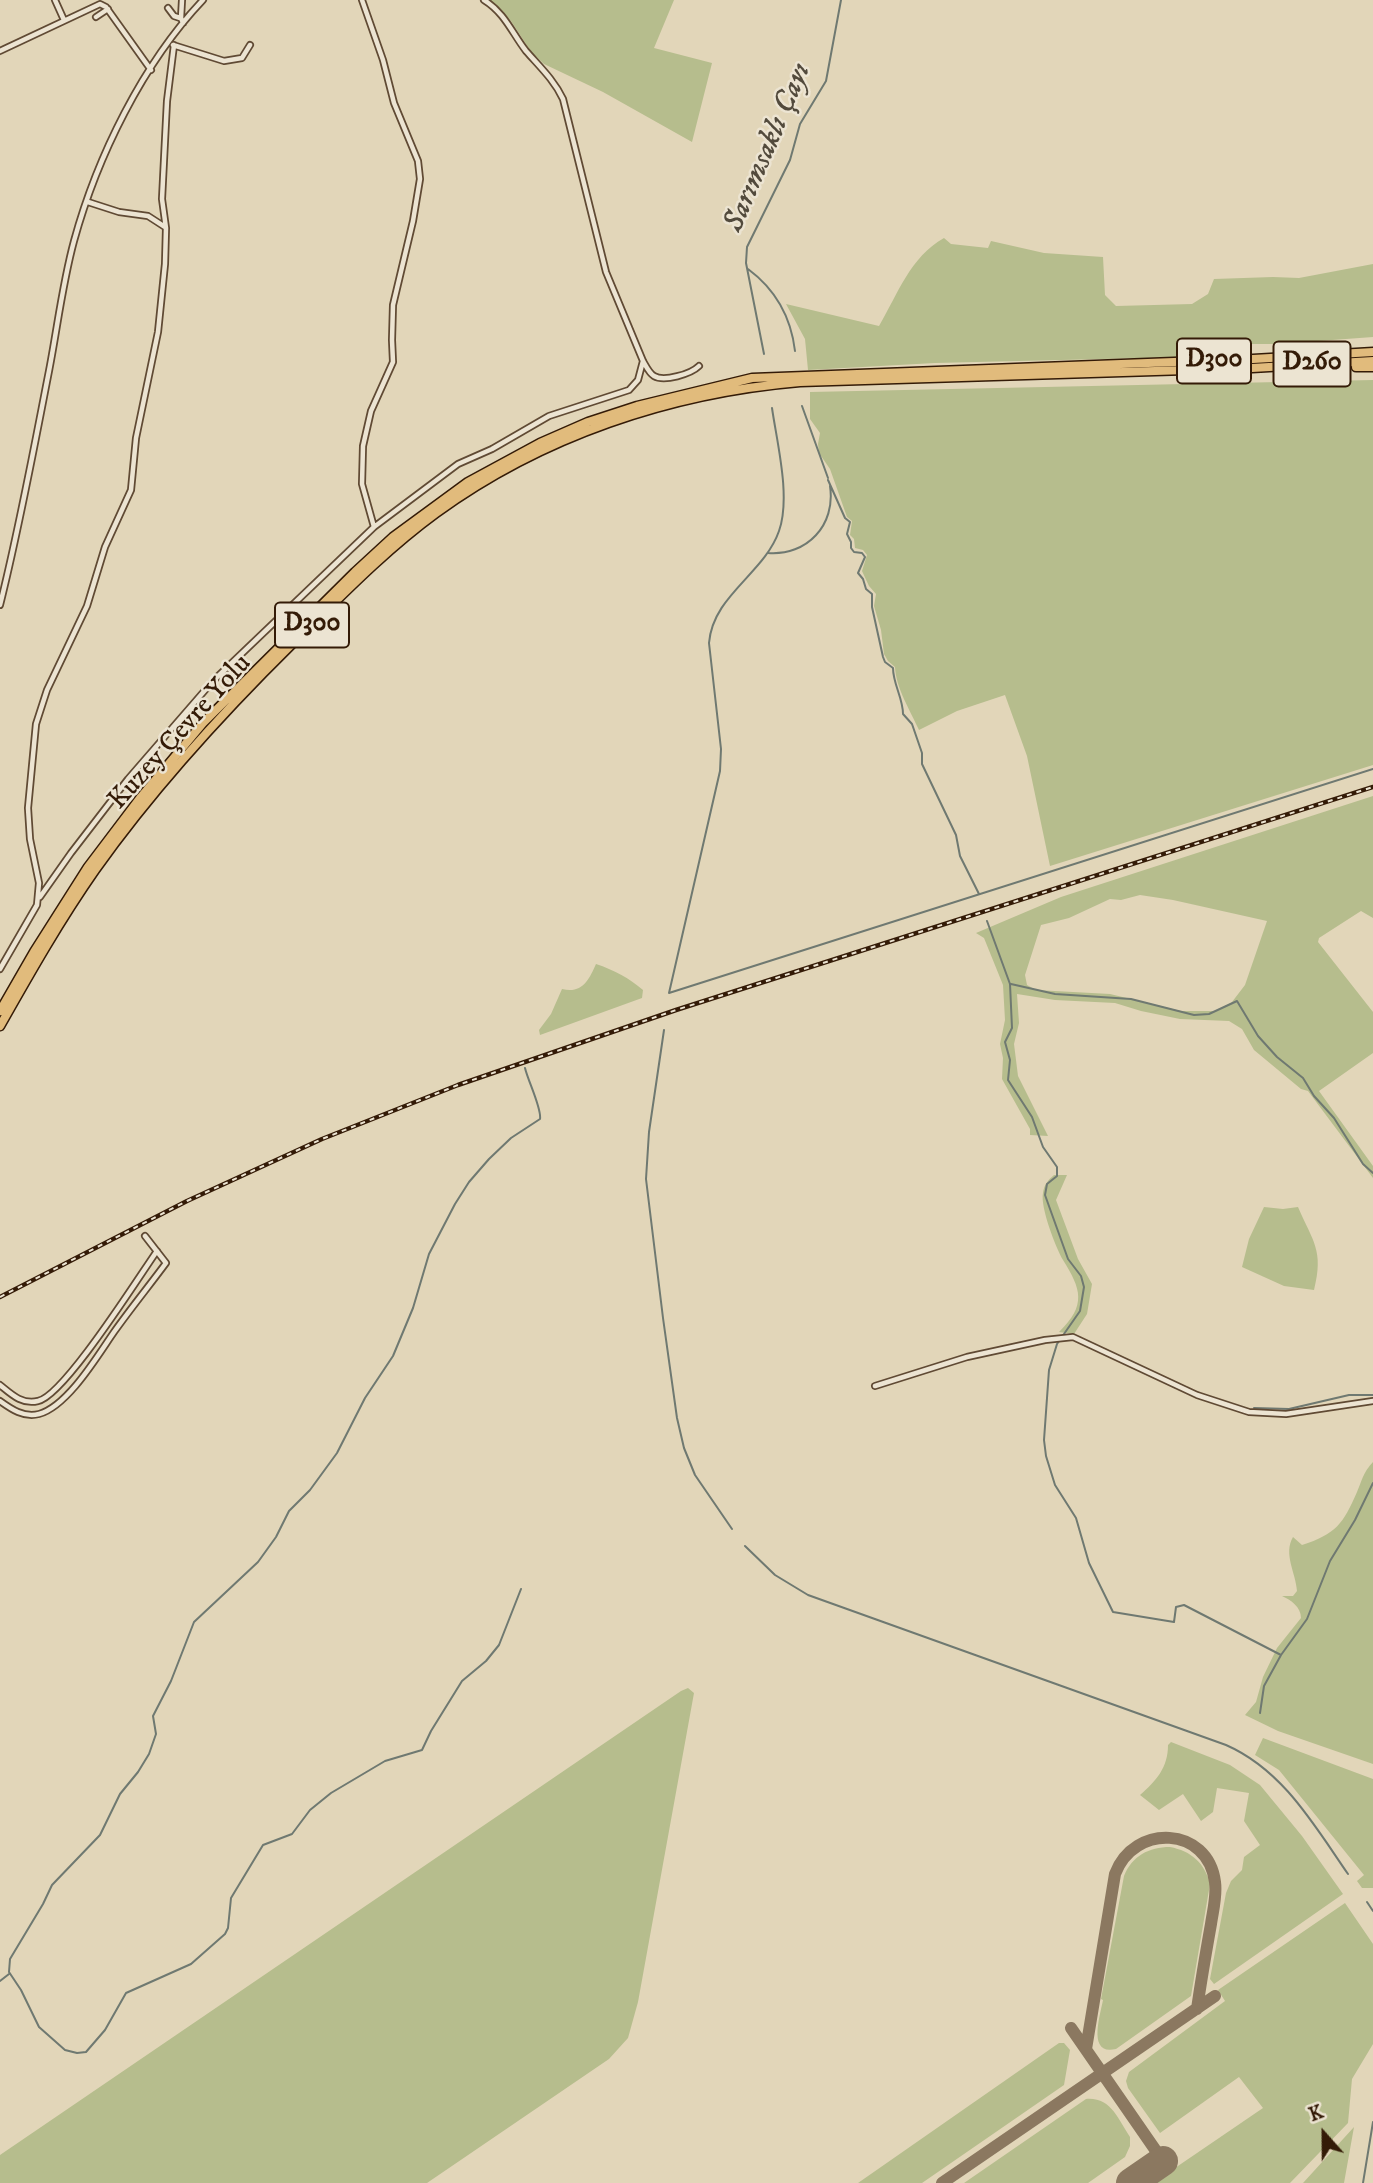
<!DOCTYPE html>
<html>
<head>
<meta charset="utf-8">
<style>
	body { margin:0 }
	#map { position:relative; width:1373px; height:2183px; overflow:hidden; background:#e2d6b9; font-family:"IM FELL DW Pica",serif }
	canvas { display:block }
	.north { position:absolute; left:1289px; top:2099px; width:70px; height:70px; -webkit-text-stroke:5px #ece4d2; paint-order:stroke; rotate:339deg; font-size:19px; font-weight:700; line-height:28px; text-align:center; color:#341b07 }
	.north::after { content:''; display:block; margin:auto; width:24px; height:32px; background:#341b07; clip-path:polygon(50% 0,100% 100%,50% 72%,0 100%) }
</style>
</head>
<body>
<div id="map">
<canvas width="1373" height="2183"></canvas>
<div class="north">K</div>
</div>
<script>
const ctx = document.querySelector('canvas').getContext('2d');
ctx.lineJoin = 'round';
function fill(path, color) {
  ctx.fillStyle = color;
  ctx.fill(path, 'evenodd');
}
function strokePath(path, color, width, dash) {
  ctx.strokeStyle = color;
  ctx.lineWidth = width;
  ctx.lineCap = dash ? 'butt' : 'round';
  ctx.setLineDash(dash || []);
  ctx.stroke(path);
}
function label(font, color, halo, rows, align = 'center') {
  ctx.font = font + ' "IM FELL DW Pica",serif';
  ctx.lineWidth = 5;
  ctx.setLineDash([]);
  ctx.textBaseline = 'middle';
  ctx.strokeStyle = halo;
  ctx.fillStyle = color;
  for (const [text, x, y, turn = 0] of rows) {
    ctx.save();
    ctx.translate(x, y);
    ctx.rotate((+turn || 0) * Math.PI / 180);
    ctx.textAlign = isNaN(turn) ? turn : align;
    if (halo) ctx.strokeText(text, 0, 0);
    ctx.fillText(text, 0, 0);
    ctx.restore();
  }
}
const green = new Path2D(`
	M486,0H674L654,48L712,63L692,142L603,92L544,64L531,52L511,21Z
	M944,238L951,244L988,248L991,241L1044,253L1103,257L1105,295L1116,306L1192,304L1208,294L1214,279L1273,277L1299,278L1373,264V337L1278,344H1187V357L935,363L808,370L805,339L786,304L879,326C898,294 910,257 944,238Z
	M1373,380V765L1050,866L1027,756L1005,695L957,711L919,730C910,710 896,688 895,667L888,661L884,654L881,630L874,606L876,594L869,586L862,571L867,555L863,550L855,548L854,539L850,535L852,521L847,517L830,469L819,453L818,444L820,433L810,419V392Z
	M1373,796V918L1361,911L1319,938L1318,942L1373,1012V1053L1319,1091L1373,1166V1178L1308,1091L1301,1089L1254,1050L1242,1029L1229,1021L1180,1019L1141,1011L1115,1003L1055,1000L1017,994L1019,1023L1014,1044L1018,1076L1048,1136L1030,1135V1129L1002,1079L1003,1058L1000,1044L1005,1020L1003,985L984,938L976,933L1061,897ZM1140,895L1173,900L1267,921L1245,985L1232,1002L1216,1011H1181L1110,994L1036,990L1027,985L1025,975L1041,925L1069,918L1110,899L1121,900Z
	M596,964C614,970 629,978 643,990L642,998L540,1035L539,1030L551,1014L562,989C582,994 589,980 596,964Z
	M1054,1175H1067L1056,1200L1078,1259L1092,1284L1087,1314L1074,1334L1059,1332C1087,1305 1081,1289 1063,1260C1056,1248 1040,1207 1043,1193C1044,1185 1048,1180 1054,1175Z
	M1264,1207L1283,1209L1298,1207C1313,1242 1324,1250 1314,1290L1284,1286L1242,1267L1249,1239Z
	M1373,1462V1764L1278,1731L1245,1715L1256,1702L1263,1677L1277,1648L1301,1618C1301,1607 1291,1600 1282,1596H1293L1297,1591C1296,1573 1283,1554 1293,1537L1302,1545C1336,1534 1343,1524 1357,1492C1363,1478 1363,1473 1373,1462Z
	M688,1688L694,1693L638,2002L628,2038L609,2059L427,2183H0V2155L681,1691Z
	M1263,1738L1373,1779V1888H1362L1357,1881L1364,1875L1279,1770L1255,1755Z
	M1171,1742L1230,1765L1260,1785L1302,1836L1343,1894L1214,1984L1210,1979L1226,1893L1231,1881L1242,1870L1244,1857L1260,1845L1244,1821L1249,1793L1217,1788L1213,1812L1201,1821L1183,1794L1159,1810L1140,1795C1156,1781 1168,1768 1168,1745Z
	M1170,1847C1191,1851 1205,1863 1210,1884L1191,1996L1116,2049C1087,2056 1100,2016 1103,2000L1101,1999L1124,1876C1132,1856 1149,1847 1170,1847Z
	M1345,1903L1373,1944V2044L1352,2079L1348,2123L1290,2183H1153L1263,2108L1239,2077L1160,2133L1128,2088L1126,2081L1129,2072L1225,2001L1218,1990Z
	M1059,2043H1064L1070,2050L1064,2085L922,2183H858Z
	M1086,2099C1111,2097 1118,2119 1130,2137V2146L1125,2157L1088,2183H964Z
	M1354,2127L1344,2183H1303Z`);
const stream = new Path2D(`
	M748,269C775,289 791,317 795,351
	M764,354L746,263L747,247L790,160L800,124L826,81L841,0
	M802,406L828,478
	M772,408C777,443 791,497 779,531C764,574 713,595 709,643L721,749L720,771L669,993L1373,769
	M828,480L845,518L850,522L847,534L851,542V548L854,552L862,553L865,557L858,573L863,579L866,589L872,594V607L883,657L885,662L893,668C893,684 903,698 903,714L912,724L922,753V764L956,835L960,856L979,894
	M768,553C807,556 836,525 830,486
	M987,921L1010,984L1012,1028L1005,1042L1010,1060L1008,1080L1032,1117L1043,1147L1057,1167V1176L1047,1184L1045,1195L1068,1259L1081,1276L1084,1287L1080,1311L1057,1344L1049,1370L1044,1440L1046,1456L1055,1485L1076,1518L1089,1563L1113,1612L1174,1622L1176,1607L1184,1605L1281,1655
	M1011,984L1055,994L1131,999L1194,1015L1209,1014L1237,1001L1258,1036L1277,1057L1303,1078L1314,1096L1334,1118L1363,1164L1373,1173
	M664,1030L649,1132L646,1179L663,1318L677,1418L684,1448L695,1475L732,1529
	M1254,1408L1289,1409L1349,1395H1373
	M745,1546L775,1575L808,1595L1226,1745C1283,1770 1314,1825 1348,1874
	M521,1589L499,1645L486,1661L462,1681L431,1731L422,1750L385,1761L331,1793L310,1810L292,1834L263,1845L231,1898L228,1928L225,1934L191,1964L126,1993L105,2030L86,2052L77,2053L65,2050L39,2027L21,1990L9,1972L10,1959L43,1904L52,1885L100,1835L120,1794L138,1772L149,1754L156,1734L153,1716L171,1681L194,1622L258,1562L276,1537L289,1511L310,1490L337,1453L365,1398L393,1356L413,1308L429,1254L455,1204L469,1182L489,1159L511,1138L540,1119C542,1109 528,1081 525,1068
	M1260,1713L1264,1686L1281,1655L1307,1619L1330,1561L1355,1520L1373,1483
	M1367,1902L1373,1911
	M0,1981L9,1974
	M1363,2183L1373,2122`);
const taxiway = new Path2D(`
	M1071,2028L1163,2161
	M1086,2049L1115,1874C1134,1823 1208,1826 1215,1882C1217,1896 1213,1910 1211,1924C1206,1952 1201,1981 1197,2009
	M942,2183L1215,1996`);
const runway = new Path2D(`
	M1131,2183L1163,2161`);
const street = new Path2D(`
	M55,0L64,20
	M182,0L181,18L183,23
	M362,0L383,60L394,103L418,161L420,179L413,221L393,305L392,340L393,362L371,411L363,446L362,484L374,527
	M484,0C505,13 512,33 526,51C540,67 554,80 563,99L606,272L643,361C646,366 649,373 654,376C664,382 691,374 699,366
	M168,8L174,16L180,18
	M96,17L108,9
	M173,45L224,61L242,58L250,45
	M0,51L100,4L106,7L151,70
	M88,202L119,212L148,216L165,227
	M0,605C19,529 33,453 48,376C57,331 62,285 74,241C97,157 143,63 203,0
	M40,897L71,853L128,779L213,681L374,527L458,464L492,449L549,416L629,390L638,380L643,361
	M0,969L37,905L39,883L30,839L28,808L36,724L47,690L87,606L105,547L131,490L136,438L158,332L165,264L166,228L162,199L167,101L174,45
	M0,1385C11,1394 22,1405 38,1401C64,1396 138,1278 157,1251
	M875,1386L967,1357L1045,1340L1073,1337L1197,1395L1249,1412L1286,1414L1373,1401
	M0,1401C11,1409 24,1418 39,1414C68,1406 98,1355 114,1332C131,1308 149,1286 166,1263L145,1236`);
const highway = new Path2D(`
	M1356,367H1373
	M0,1011L34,952L88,867L141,797L203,723L355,572L393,537L468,482L540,443L588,422L637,406L752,378L1253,359L1373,352
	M0,1026C30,973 60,920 95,870C154,787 221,714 293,643C339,598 384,551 436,513C542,436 670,393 800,382L1252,368L1373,361`);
const rail = new Path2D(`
	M0,1297L187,1201L322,1139L458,1085L676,1010L1373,787`);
const shields = [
	[1214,361,74],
	[1312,364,77],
	[312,625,74]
];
const shieldNames = [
	["D300",1214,361],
	["D260",1312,364],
	["D300",312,625]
];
const streetNames = [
	["Kuzey Çevre Yolu",181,733,-48]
];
const waterNames = [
	["Sarımsaklı Çayı",769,148,-67]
];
fill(green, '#b6bd8d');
strokePath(stream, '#6f7971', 2);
strokePath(taxiway, '#8b7860', 12);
strokePath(runway, '#8b7860', 30);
strokePath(street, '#604a34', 8);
strokePath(highway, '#341b07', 11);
strokePath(street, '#ece4d2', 4.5);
strokePath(highway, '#e1bb7c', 8);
strokePath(rail, '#341b07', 4.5);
strokePath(rail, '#ece4d2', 2, [5]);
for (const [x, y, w] of shields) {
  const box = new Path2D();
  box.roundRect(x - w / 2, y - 22.5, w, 45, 5);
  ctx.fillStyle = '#ece4d2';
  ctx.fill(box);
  strokePath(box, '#341b07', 2);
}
label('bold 26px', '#341b07', null, shieldNames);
label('28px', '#341b07', '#ece4d2', streetNames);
label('italic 30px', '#524a3c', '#ece4d2', waterNames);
</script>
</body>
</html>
